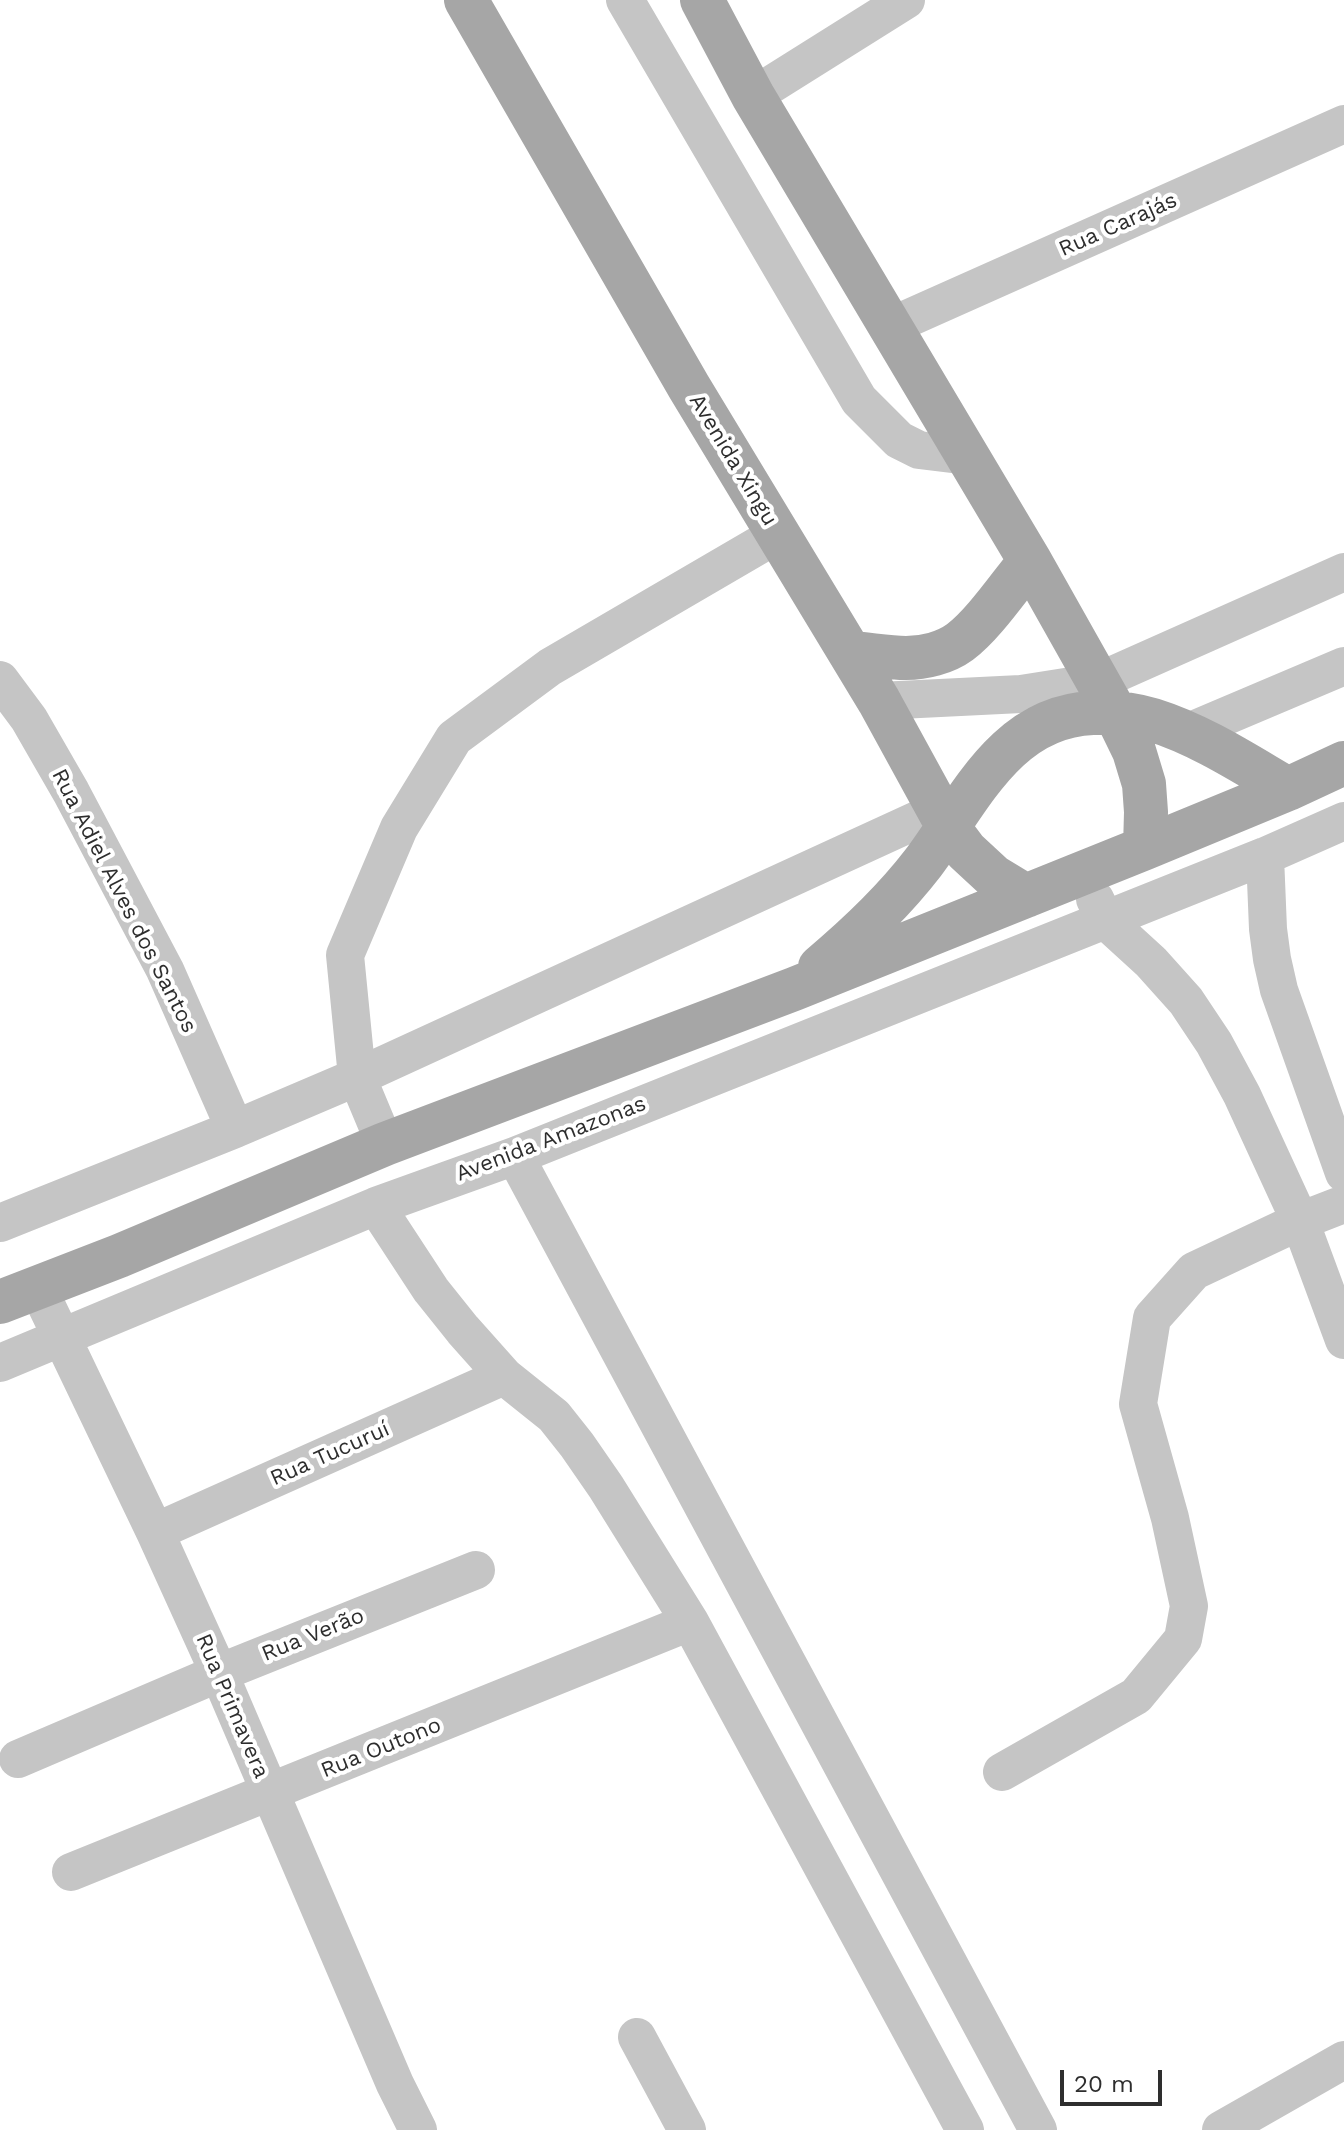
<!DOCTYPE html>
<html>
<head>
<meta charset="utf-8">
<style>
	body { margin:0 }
	#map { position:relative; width:1344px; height:2130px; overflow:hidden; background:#fff; font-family:"Work Sans",sans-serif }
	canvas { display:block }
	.scale { position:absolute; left:1060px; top:2070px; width:102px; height:36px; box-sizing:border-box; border:4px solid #2e2e2e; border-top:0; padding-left:10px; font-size:24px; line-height:28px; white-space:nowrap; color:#2e2e2e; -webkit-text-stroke:6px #fff; paint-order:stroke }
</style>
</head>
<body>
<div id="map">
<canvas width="1344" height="2130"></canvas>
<div class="scale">20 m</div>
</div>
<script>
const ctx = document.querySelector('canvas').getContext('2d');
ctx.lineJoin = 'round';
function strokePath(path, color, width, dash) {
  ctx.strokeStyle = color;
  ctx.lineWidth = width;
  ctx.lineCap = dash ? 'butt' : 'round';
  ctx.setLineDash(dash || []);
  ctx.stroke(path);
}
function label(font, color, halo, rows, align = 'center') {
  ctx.font = font + ' "Work Sans",sans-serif';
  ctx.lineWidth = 8;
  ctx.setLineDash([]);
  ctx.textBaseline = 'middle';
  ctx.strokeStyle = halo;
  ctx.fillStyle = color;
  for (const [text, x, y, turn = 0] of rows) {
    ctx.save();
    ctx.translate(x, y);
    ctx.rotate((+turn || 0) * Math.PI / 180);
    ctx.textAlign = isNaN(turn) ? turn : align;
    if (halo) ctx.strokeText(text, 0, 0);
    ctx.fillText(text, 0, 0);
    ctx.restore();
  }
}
const minor = new Path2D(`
	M625,0L859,400L899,440L919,450L968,456
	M753,96L906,0
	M891,326L1344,124
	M0,680L29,719L71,792L165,970L235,1129
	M879,701L1021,694L1097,682L1344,572
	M1186,733L1344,666
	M1265,856L1268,929L1272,959L1279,990L1344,1173
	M1095,899L1105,920L1151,962L1186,1001L1214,1043L1242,1095L1300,1221L1344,1340
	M385,1144L357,1077L345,955L399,828L454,738L550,667L778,534
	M515,1156L1038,2130
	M376,1206L431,1290L463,1330L504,1376L554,1416L577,1445L606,1487L690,1622L965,2130
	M0,1223L235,1129L357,1077L939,810
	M37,1286L155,1532L219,1673L395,2084L418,2130
	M0,1363L376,1206L515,1156L1265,856L1344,821
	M155,1532L504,1376
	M18,1759L219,1673L476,1570
	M1002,1772L1136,1696L1183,1639L1189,1606L1170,1518L1138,1404L1152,1318L1194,1271L1300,1221L1344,1204
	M71,1872L690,1622
	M637,2037L687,2130
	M1221,2130L1344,2060`);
const major = new Path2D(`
	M466,0L689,387L879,701L948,827L966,851L993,876L1026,896
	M702,0L753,96L1030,561L1115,712L1134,751L1144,784L1146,812L1145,848
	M850,653C868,654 888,658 906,658C924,658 945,653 960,642C984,624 1010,585 1030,561
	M820,967C857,936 893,902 923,863C969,802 1005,716 1093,713C1113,712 1133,714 1153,720C1201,735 1245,764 1288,789
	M0,1302L119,1256L385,1144L794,989L1145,848L1288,789L1344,763`);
const streetNames = [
	["Rua Carajás",1118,225,-24],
	["Avenida Xingu",733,460,59],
	["Rua Adiel Alves dos Santos",124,901,63],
	["Avenida Amazonas",551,1139,-21],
	["Rua Tucuruí",330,1454,-24],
	["Rua Verão",313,1635,-22],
	["Rua Primavera",232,1706,67],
	["Rua Outono",381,1748,-22]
];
strokePath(minor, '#c5c5c5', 38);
strokePath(major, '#a6a6a6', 44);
label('22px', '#2e2e2e', '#fff', streetNames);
</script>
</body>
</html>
